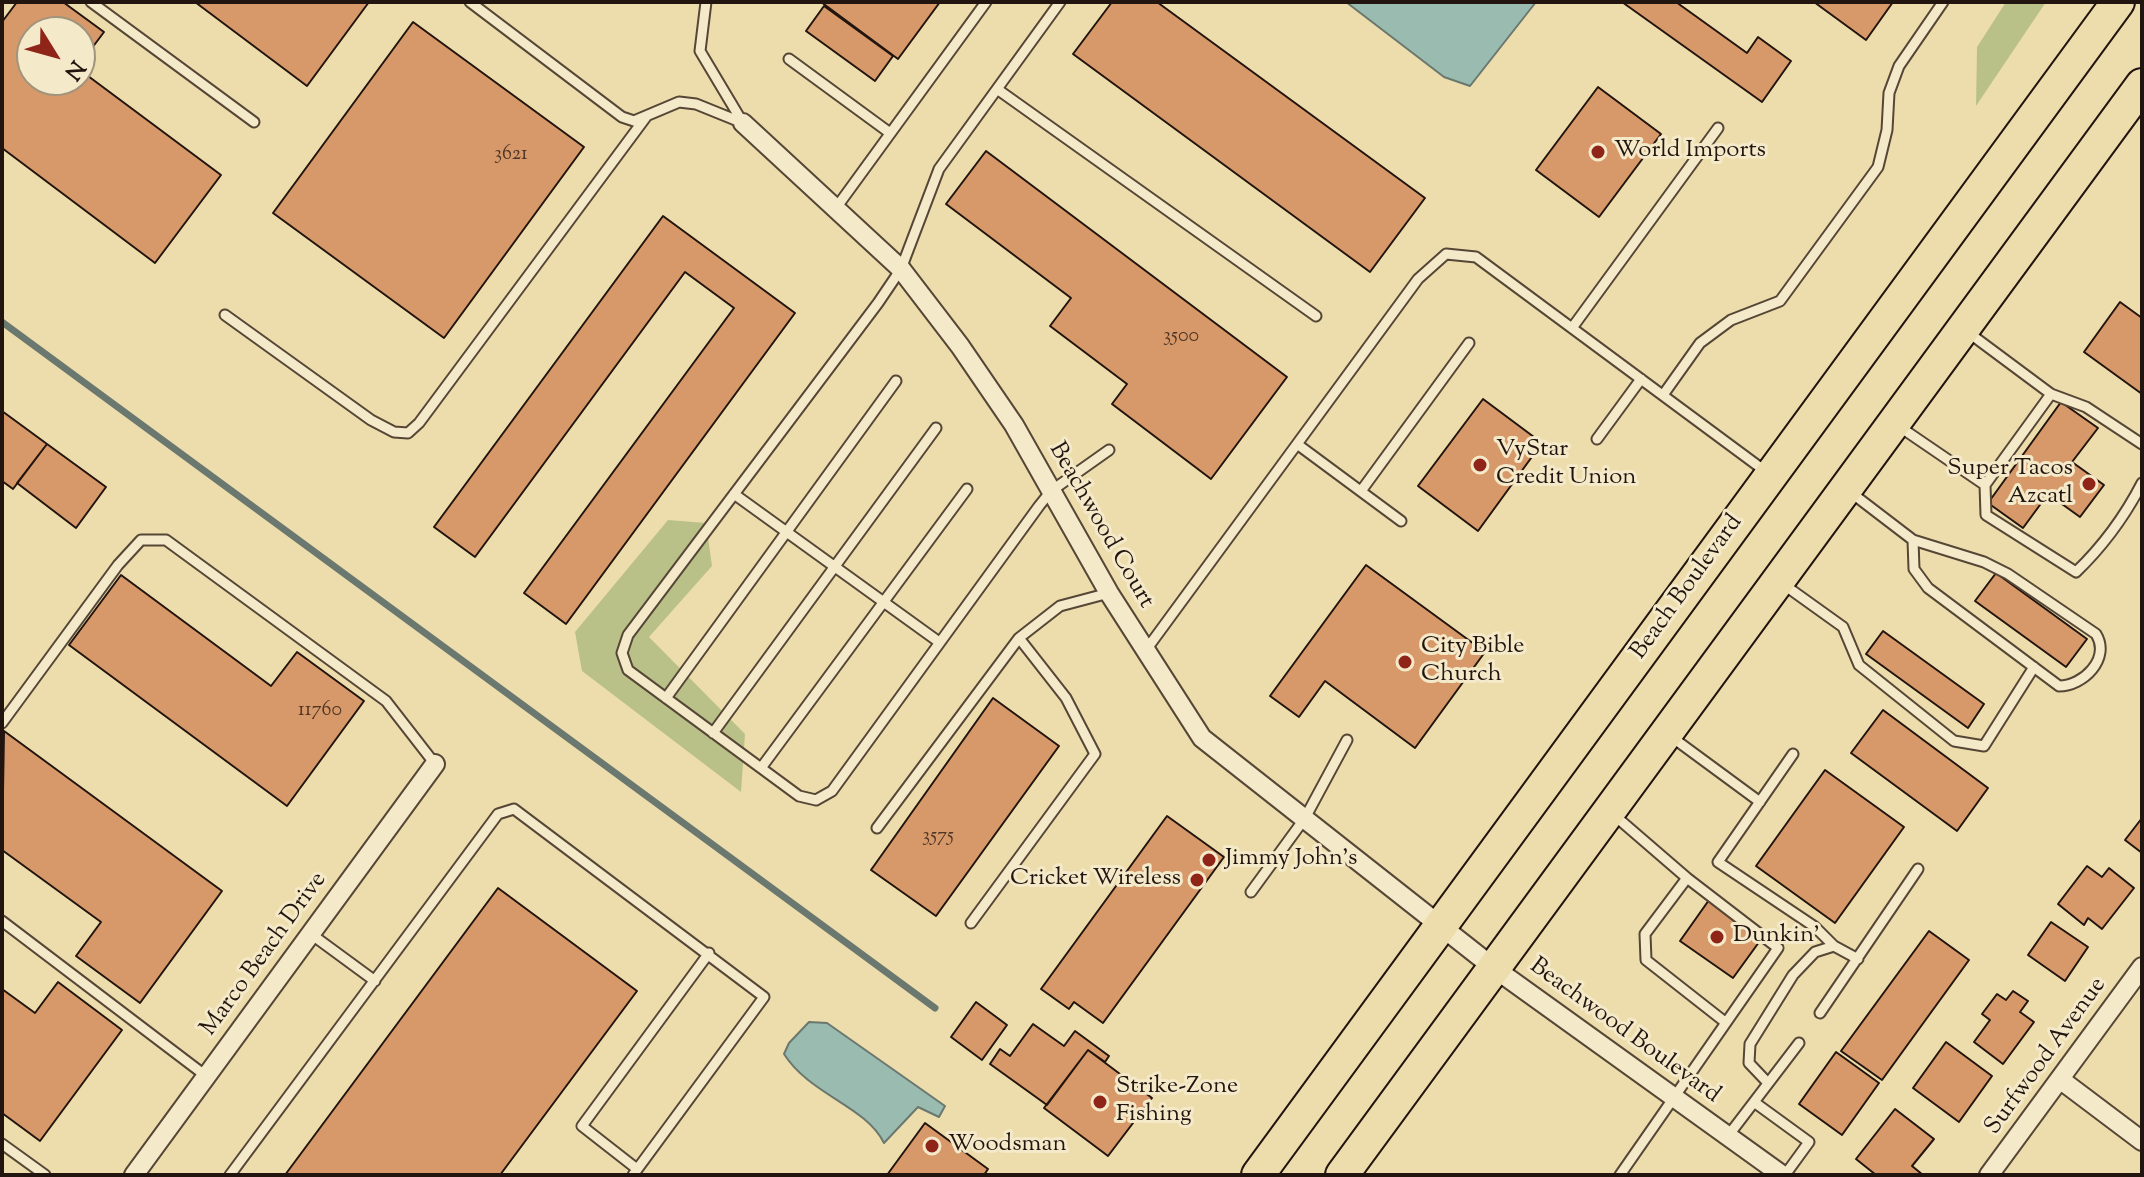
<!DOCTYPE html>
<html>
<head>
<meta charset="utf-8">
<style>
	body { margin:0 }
	#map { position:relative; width:2144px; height:1177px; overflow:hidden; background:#eeddac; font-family:"Sorts Mill Goudy",serif }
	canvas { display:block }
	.frame { position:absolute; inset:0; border:4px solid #22140e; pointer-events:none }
	.north { position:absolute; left:16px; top:16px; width:80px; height:80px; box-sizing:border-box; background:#f4e9c9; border:2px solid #a0947e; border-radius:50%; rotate:127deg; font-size:22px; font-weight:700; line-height:32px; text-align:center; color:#22140e }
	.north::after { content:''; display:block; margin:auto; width:28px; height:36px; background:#8f2418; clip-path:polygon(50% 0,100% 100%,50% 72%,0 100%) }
</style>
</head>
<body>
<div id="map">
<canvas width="2144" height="1177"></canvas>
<div class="frame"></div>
<div class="north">N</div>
</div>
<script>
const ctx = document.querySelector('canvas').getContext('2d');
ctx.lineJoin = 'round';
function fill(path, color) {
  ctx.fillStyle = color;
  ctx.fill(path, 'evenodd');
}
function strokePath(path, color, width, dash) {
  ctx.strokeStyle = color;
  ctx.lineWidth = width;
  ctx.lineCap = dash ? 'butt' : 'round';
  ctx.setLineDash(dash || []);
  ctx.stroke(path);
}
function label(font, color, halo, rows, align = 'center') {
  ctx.font = font + ' "Sorts Mill Goudy",serif';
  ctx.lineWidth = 6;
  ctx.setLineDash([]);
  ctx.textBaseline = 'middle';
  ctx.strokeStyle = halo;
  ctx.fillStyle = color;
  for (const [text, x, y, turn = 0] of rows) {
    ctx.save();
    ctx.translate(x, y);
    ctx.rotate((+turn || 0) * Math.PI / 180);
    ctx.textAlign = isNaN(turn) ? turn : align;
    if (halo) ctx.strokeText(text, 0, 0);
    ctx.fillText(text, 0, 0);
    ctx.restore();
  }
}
const green = new Path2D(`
	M2006,2H2046L1976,106L1977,47Z
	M668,520L706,523L712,566L649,637L745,734L741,792L582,671L575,632Z`);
const water = new Path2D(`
	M1346,2H1536L1470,86L1444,77Z
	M809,1022L827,1023L945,1106L939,1117L918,1107L884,1143C866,1106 810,1095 784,1054L789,1043Z`);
const stream = new Path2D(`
	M2,322L935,1008`);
const building = new Path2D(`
	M17,2H63L104,32L80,64V32H32V80H80V70L221,175L155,263L2,148V22Z
	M195,2H369L307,86Z
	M821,2H940L898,59Z
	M1112,2H1157L1425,198L1370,272L1073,54Z
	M1622,2H1676L1747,53L1758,37L1791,61L1762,102Z
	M1814,2H1893L1866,40Z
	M824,6L893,56L875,81L806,31Z
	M413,22L584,147L444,338L273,213Z
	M1598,87L1661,134L1599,217L1536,170Z
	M986,151L1287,377L1211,479L1112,404L1127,384L1050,326L1071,298L946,204Z
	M663,216L795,313L566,624L524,593L734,308L685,272L475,557L434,527Z
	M2120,302L2142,318V394L2084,352Z
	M1483,399L1542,443L1478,531L1418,486Z
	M2061,402L2098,428L2072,462L2104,485L2080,517L2048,494L2023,528L1988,503Z
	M2,411L47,444L13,489L2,481Z
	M47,444L106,487L76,528L17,483Z
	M1366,565L1485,652L1415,748L1325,681L1299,717L1270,696Z
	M1996,573L2087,639L2066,667L1975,601Z
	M121,575L271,686L297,652L364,701L287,806L69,645Z
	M1883,631L1984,704L1968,728L1866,654Z
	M993,698L1059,746L936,916L871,870Z
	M1883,710L1988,788L1957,831L1851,753Z
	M4,731L222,891L140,1003L76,956L101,922L2,850Z
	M1825,770L1904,827L1835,923L1756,866Z
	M1167,816L1224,857L1103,1023L1074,1002L1069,1009L1041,989Z
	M2142,818V853L2125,840Z
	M2087,866L2102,877L2109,868L2134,888L2102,929L2088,918L2084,925L2058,904Z
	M498,888L637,991L500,1175H285Z
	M1709,900L1762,938L1733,978L1680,941Z
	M2051,922L2088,947L2065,981L2028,955Z
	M1929,931L1969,960L1882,1080L1841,1051Z
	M58,982L122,1030L40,1141L2,1113V989L35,1013Z
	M2013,991L2028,1001L2020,1012L2034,1022L2003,1064L1974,1042L1990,1020L1982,1014L1997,994L2006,1000Z
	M976,1002L1007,1025L982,1060L951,1037Z
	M1033,1024L1064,1046L1075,1031L1109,1056L1105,1062L1088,1050L1047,1105L990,1064L1000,1049L1010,1056Z
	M1946,1042L1992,1076L1959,1122L1913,1088Z
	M1088,1050L1152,1098L1108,1156L1044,1108Z
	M1836,1052L1879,1083L1842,1135L1799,1104Z
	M1895,1109L1934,1139L1912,1166L1923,1175H1876L1856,1159Z
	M925,1123L988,1169L984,1175H887Z`);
const lane = new Path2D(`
	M91,2L254,122
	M470,2L622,117L634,121L679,102L696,104L743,123
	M706,2L700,51L743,123
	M1060,2L939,169L901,269L878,303L628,635L622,653L628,670L799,796L816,800L832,791L1039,506L1051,491L1109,450
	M789,59L890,133
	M997,89L1316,316
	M836,208L986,2
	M225,315L371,420L394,432L408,433L419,423L646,117
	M1572,328L1718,128
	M2051,394L2086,407L2142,444
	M1663,395L1700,343L1731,320L1780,301L1878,167L1887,130L1889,93L1899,66L1943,2
	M1900,427L1985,485L2051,394L1969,333
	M1597,439L1641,379
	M1297,444L1401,521
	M1985,485L1986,515L2076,572C2103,546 2125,516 2142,483
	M1361,491L1469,343
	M1849,491L1913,540L1984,562L2008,574L2096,634C2111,659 2083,686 2059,686L1928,588L1914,569L1913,540
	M734,494L939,642
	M1783,584L1843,627L1859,665L1954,741L1984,746L2034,667
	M1146,650L1418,279L1446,254L1476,257L1765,471
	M666,698L896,381
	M2,723L118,565L141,540H166L386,701L435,764
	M713,733L936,428
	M1669,735L1760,802
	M1793,754L1718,862L1815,927L1834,946
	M761,768L967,489
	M1614,815L1687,878L1778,948L1620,1175
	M877,828L1019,638L1060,606L1109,593
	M1687,878L1645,934L1646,960L1725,1022
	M1251,892L1305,818L1347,740
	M2,921L206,1076
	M971,923L1095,754L1066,698L1019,638
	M311,934L375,981
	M1820,1013L1918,869
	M1768,1083L1749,1063L1750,1044L1793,975L1815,952L1834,946L1858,959
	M1754,1102L1809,1142L1785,1175
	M1728,1136L1799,1043
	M2,1144L45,1175
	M637,1169L582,1126L709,953
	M230,1175L498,814L514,809L764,997L633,1175`);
const street = new Path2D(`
	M743,123L901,269L960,346L1014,425L1109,593L1202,738L1494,968L1782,1175
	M2061,1080L2142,1141
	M134,1175L435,764
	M1989,1175L2142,967`);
const highway = new Path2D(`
	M1258,1175L2118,2
	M1342,1175L2142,85`);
const markers = [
	[1598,152,8,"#8f2418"],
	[1480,465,8,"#8f2418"],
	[2089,484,8,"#8f2418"],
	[1405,662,8,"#8f2418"],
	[1209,860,8,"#8f2418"],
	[1197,880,8,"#8f2418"],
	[1717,937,8,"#8f2418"],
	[1100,1102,8,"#8f2418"],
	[932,1146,8,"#8f2418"]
];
const numberNames = [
	["3621",511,156],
	["3500",1181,338],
	["11760",320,712],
	["3575",938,838]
];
const poiNames = [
	["World Imports",1614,152],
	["VyStar",1496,451],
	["Credit Union",1496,479],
	["Super Tacos",2073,470,"right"],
	["Azcatl",2073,498,"right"],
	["City Bible",1421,648],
	["Church",1421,676],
	["Jimmy John's",1225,860],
	["Cricket Wireless",1181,880,"right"],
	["Dunkin'",1733,937],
	["Strike-Zone",1116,1088],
	["Fishing",1116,1116],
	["Woodsman",948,1146]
];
const streetNames = [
	["Beachwood Court",1100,526,60],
	["Beach Boulevard",1688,588,-54],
	["Marco Beach Drive",265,955,-54],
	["Beachwood Boulevard",1624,1032,36],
	["Surfwood Avenue",2047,1057,-54]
];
fill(green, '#b9c189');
fill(water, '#9abbaf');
strokePath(water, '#6a786f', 2);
strokePath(stream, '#6a786f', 7);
fill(building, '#d79969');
strokePath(building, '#22140e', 2);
strokePath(lane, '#554636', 13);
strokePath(street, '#554636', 22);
strokePath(highway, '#22140e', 36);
strokePath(lane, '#f4e9c9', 9);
strokePath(street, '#f4e9c9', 18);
strokePath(highway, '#eeddac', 32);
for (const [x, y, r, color] of markers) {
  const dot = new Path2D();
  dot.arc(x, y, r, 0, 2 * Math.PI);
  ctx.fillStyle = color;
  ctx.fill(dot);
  strokePath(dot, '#f4e9c9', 3);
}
label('20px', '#4f3525', null, numberNames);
label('24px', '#22140e', '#f4e9c9', poiNames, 'left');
label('24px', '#22140e', '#f4e9c9', streetNames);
</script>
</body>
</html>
